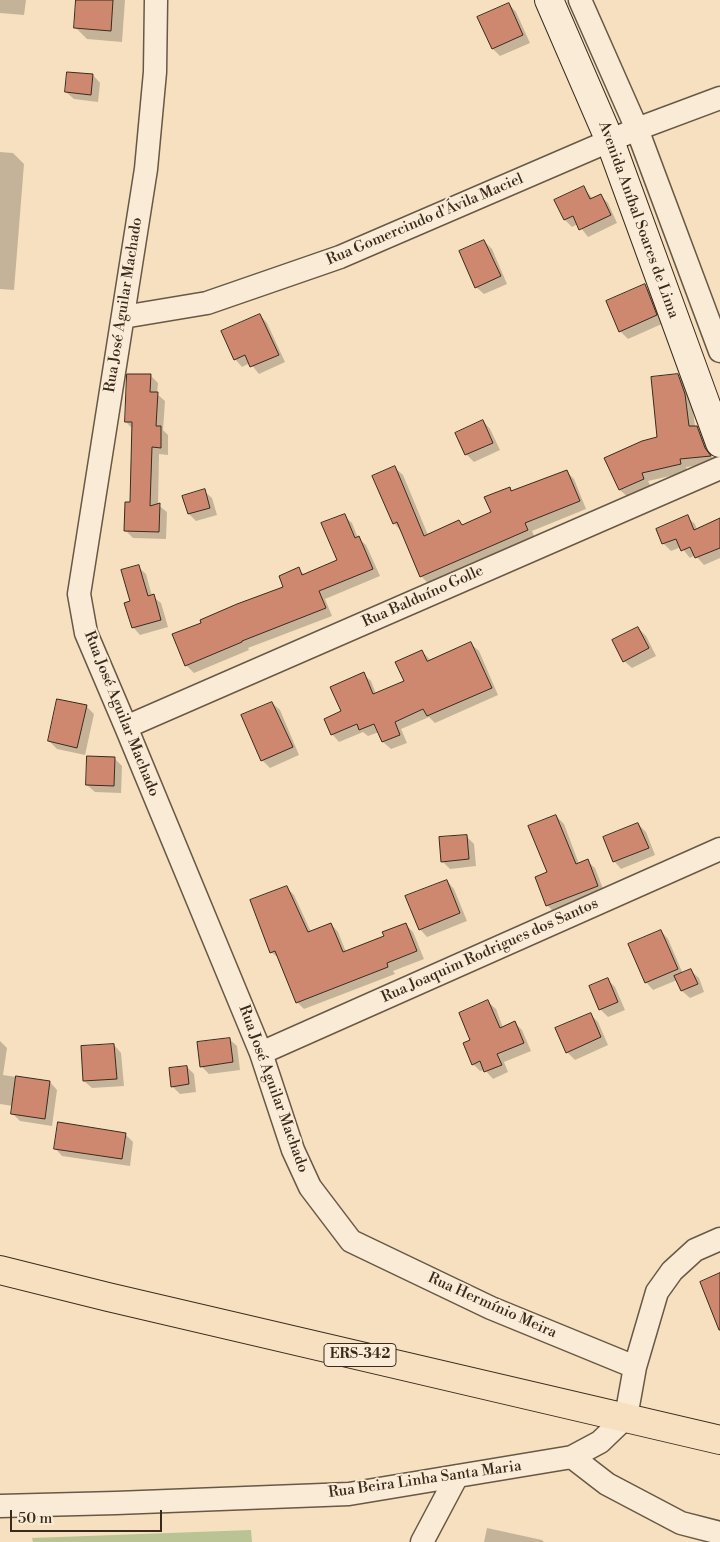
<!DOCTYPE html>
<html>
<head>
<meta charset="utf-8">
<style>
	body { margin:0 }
	#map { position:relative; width:720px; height:1542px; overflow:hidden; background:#f6e0c0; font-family:"Libre Bodoni",serif }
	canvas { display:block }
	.scale { position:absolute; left:10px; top:1510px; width:152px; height:22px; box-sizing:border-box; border:2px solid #392b1c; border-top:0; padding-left:6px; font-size:15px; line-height:18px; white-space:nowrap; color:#392b1c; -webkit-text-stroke:4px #f9ebd6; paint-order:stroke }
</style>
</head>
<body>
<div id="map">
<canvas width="720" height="1542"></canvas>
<div class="scale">50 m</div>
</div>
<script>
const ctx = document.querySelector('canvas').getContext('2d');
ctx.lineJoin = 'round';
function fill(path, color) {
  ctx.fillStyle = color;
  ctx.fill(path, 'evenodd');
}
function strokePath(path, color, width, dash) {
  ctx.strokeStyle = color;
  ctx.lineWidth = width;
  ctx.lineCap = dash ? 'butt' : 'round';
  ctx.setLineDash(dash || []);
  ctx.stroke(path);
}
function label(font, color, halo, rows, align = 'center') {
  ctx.font = font + ' "Libre Bodoni",serif';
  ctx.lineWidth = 4;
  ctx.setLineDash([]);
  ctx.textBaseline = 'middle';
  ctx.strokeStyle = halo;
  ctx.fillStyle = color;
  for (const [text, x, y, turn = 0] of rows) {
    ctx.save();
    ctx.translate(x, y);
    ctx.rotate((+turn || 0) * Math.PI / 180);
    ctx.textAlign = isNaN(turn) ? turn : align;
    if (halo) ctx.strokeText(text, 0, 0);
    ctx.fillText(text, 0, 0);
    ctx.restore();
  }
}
const green = new Path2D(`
	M251,1530L252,1542H33L32,1538Z`);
const shadow = new Path2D(`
	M0,0H26L24,15L0,13Z
	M78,0H125L122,42L87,39L75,27Z
	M509,4L516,12L530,43L500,56L493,49Z
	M93,75L100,83L98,102L74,99L66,92Z
	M0,152L13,153L24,164L14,290L0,289Z
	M584,188L593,199L600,195L608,203L617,223L588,237L578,224L572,227L565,220Z
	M484,241L492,249L507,284L484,294L476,287Z
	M645,286L652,293L664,323L628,339L620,331Z
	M260,315L267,323L285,362L259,374L250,363L242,367L235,359Z
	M150,375L158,383L157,394L165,401L163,430L168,435V455L159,454L158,505L167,512L166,539L133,538L125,530L131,503L133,429L126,422Z
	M678,375L685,383L692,402L695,427L704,435L712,457L717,463L686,467L688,472L648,481L651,487L628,497L620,490L606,458L658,438Z
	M483,421L490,429L500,450L474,462L466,454Z
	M395,468L403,475L428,535L459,521L463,526L493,513L509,488L513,491L566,471L574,479L586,509L532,531L535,538L428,583L421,576L401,531L394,523Z
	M204,491L212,498L217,515L196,521L189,514Z
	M344,516L352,523L358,538L366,545L380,576L325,599L332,616L248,648L249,650L194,673L186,665L285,588L298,569L305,575L338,561Z
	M687,517L695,524L697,530L720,520V558L704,565L695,555L690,558L681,547L671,551L663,543L658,530Z
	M138,567L146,574L152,596L161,603L168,627L140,635L133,627L131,602Z
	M638,628L646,636L656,656L632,668L624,661Z
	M471,644L479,651L498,695L435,723L429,717L401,729L407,743L391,749L383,742L379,732L368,736L363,732L339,742L332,734L363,674L371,681L376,694L405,681L422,651L431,661Z
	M272,703L280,710L299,755L270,768L262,760Z
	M86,706L94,714L85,755L57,749L49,741Z
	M114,758L122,766L121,793L95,792L87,785Z
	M556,816L564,824L579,864L587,861L595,868L605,894L555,913L547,905L548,873Z
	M638,824L646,832L655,855L621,869L614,861Z
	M466,836L474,844L476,866L450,869L442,861Z
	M447,881L454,889L467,921L427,937L420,929Z
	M286,887L294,895L311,932L331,924L338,932L346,952L385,937L405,924L413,932L424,959L393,971L395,974L304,1009L297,1002L280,959L271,952Z
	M661,931L668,939L683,974L691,971L699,978L704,992L690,998L682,991L677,980L653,990L646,982Z
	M607,979L615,987L625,1010L608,1017L600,1009Z
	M488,1002L496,1009L503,1028L515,1023L522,1030L531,1051L504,1062L508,1072L493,1079L485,1070L480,1071L473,1064L472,1040Z
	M590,1014L598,1022L608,1045L575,1060L567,1052Z
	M229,1039L237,1046L240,1070L209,1074L201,1066Z
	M0,1041L7,1048L3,1075L50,1082L57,1090L52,1126L20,1121L12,1113L13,1106L0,1104Z
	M114,1045L121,1053L124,1086L92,1088L84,1081Z
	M187,1067L194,1074L196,1092L180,1094L172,1086Z
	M126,1135L133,1142L130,1166L62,1156L55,1148Z
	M487,1528L542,1540L544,1542H484Z`);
const building = new Path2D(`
	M76,0H113L111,31L74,28Z
	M509,3L523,35L492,49L477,17Z
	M67,72L93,74L91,95L65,92Z
	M584,186L590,199L601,194L611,215L579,230L573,216L564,220L554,200Z
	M484,240L501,276L475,288L459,251Z
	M645,284L657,315L619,332L606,301Z
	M260,314L279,355L250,367L245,355L234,360L221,331Z
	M127,374H151L150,392H158L156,426H161V448L152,447L150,506L160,503L159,532L124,531L125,502H130L132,422H125Z
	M678,374L685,394L689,426H697L705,448L711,456L680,459L681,464L642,473L644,479L619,490L604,458L642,441L657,437L651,377Z
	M483,420L493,443L465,455L455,433Z
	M395,466L424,536L459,520L462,525L491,512L484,497L510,487L511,491L567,470L580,501L525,523L528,530L420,577L397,522L393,524L372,476Z
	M205,489L210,508L188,514L182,496Z
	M345,514L355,538L359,536L373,569L319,591L326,608L242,641V642L185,666L172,634L201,623L200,620L237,604L283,587L279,576L299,567L302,575L337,560L321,523Z
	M688,515L694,530L720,518V548L695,558L690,547L681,551L676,539L662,544L656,529Z
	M139,565L148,596L154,594L161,620L132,628L124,603L130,601L121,570Z
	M638,627L649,648L623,662L612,640Z
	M471,642L492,688L427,716L423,709L395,722L400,735L382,742L374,724L359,730L357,724L331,735L324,719L341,711L330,687L364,672L373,694L404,681L395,662L422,650L427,661Z
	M57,699L87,705L77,748L48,741Z
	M272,702L293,747L261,761L241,715Z
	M87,756L115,757L114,786L86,785Z
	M556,815L576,864L588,859L598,886L546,906L535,877L547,872L528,826Z
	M638,823L649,848L613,862L603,837Z
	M467,835L469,859L441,862L439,837Z
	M447,880L460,913L419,930L405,896Z
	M287,886L308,932L331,923L343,952L384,936L382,932L406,923L417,951L387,963L388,967L296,1003L275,951L270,953L250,900Z
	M661,930L678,969L645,983L628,944Z
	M691,969L698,984L681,991L674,976Z
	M608,978L618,1002L599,1010L589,986Z
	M488,1000L500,1028L515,1021L524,1043L497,1054L502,1065L484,1072L480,1061L472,1065L463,1043L470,1040L459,1013Z
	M591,1013L601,1037L566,1053L555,1028Z
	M230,1038L233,1062L200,1067L197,1042Z
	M114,1044L117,1079L83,1081L81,1046Z
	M187,1066L189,1084L171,1087L169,1068Z
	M16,1076L50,1081L45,1119L11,1114Z
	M58,1122L126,1133L122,1159L54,1149Z
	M720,1273V1330H719L700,1282Z`);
const street = new Path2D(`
	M156,0L155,72L146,169L79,594L86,633L126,727L261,1053L293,1150L310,1187L351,1241L491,1308L635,1367
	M580,0L637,129L720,351
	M123,317L207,303L340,257L637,129L720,98
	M126,727L720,468
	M261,1053L720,849
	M572,1457L607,1484L681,1523L720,1533
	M0,1506L116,1503L349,1494L572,1457L600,1442L626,1417L635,1367L657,1292L672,1271L695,1250L720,1239
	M422,1542L457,1476`);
const secondary = new Path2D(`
	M549,0L610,141L720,443`);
const primary = new Path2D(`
	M0,1270L108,1297L720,1440`);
const shields = [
	[360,1355,72]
];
const shieldNames = [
	["ERS-342",360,1355]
];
const streetNames = [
	["Rua Gomercindo d'Ávila Maciel",425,220,-23],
	["Avenida Aníbal Soares de Lima",638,220,70],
	["Rua José Aguilar Machado",124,305,-81],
	["Rua Balduíno Golle",423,597,-24],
	["Rua José Aguilar Machado",121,714,68],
	["Rua Joaquim Rodrigues dos Santos",490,951,-24],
	["Rua José Aguilar Machado",273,1089,70],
	["Rua Hermínio Meira",492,1306,24],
	["Rua Beira Linha Santa Maria",425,1480,-8]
];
fill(green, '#bac394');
fill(shadow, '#0003');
fill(building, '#cf8870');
strokePath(building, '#392b1c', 1);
strokePath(street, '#685845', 25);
strokePath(secondary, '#392b1c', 30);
strokePath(primary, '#392b1c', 30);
strokePath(street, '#f9ebd6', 22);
strokePath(secondary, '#f9ebd6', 28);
strokePath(primary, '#f6e0c0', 28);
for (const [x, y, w] of shields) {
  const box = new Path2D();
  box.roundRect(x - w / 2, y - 11.5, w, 23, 4);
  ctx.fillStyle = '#f9ebd6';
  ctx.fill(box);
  strokePath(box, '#392b1c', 1);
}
label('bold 14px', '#392b1c', null, shieldNames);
label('15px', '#392b1c', '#f9ebd6', streetNames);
</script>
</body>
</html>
